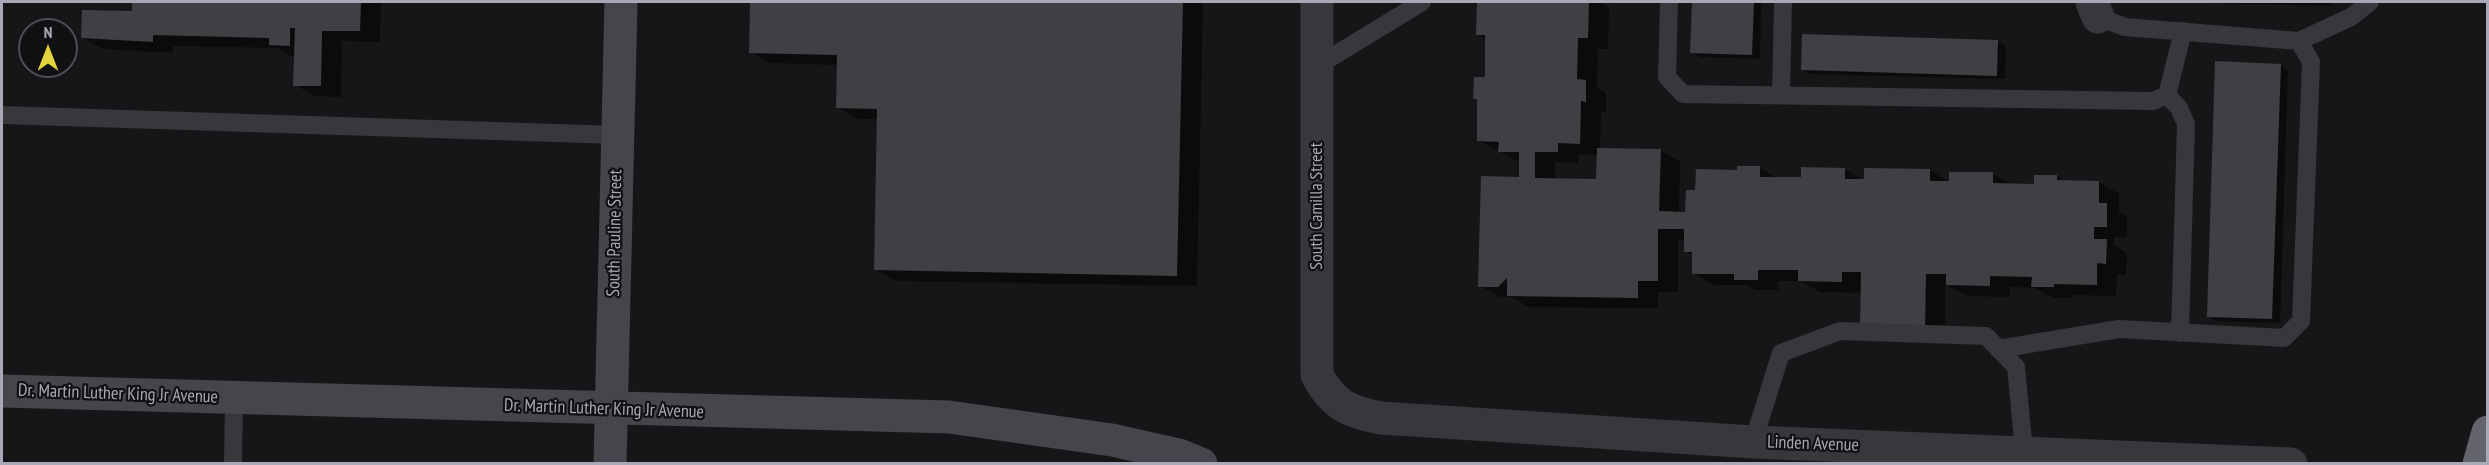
<!DOCTYPE html>
<html>
<head>
<meta charset="utf-8">
<style>
	body { margin:0 }
	#map { position:relative; width:2489px; height:465px; overflow:hidden; background:#161517; font-family:"PT Sans Narrow",sans-serif }
	canvas { display:block }
	.frame { position:absolute; inset:0; border:3px solid #a8a9b6; pointer-events:none }
	.north { position:absolute; left:18px; top:18px; width:60px; height:60px; box-sizing:border-box; background:#111012; border:2px solid #4d4d54; border-radius:50%; rotate:0deg; font-size:16px; font-weight:700; line-height:24px; text-align:center; color:#a8a9b6 }
	.north::after { content:''; display:block; margin:auto; width:21px; height:27px; background:#e4d340; clip-path:polygon(50% 0,100% 100%,50% 72%,0 100%) }
</style>
</head>
<body>
<div id="map">
<canvas width="2489" height="465"></canvas>
<div class="frame"></div>
<div class="north">N</div>
</div>
<script>
const ctx = document.querySelector('canvas').getContext('2d');
ctx.lineJoin = 'round';
function fill(path, color) {
  ctx.fillStyle = color;
  ctx.fill(path, 'evenodd');
}
function strokePath(path, color, width, dash) {
  ctx.strokeStyle = color;
  ctx.lineWidth = width;
  ctx.lineCap = dash ? 'butt' : 'round';
  ctx.setLineDash(dash || []);
  ctx.stroke(path);
}
function label(font, color, halo, rows, align = 'center') {
  ctx.font = font + ' "PT Sans Narrow",sans-serif';
  ctx.lineWidth = 4.5;
  ctx.setLineDash([]);
  ctx.textBaseline = 'middle';
  ctx.strokeStyle = halo;
  ctx.fillStyle = color;
  for (const [text, x, y, turn = 0] of rows) {
    ctx.save();
    ctx.translate(x, y);
    ctx.rotate((+turn || 0) * Math.PI / 180);
    ctx.textAlign = isNaN(turn) ? turn : align;
    if (halo) ctx.strokeText(text, 0, 0);
    ctx.fillText(text, 0, 0);
    ctx.restore();
  }
}
const shadow = new Path2D(`
	M133,2H381L380,42L342,41L341,97L315,96L295,85V56H290L278,48L173,46V53L103,49L83,38L133,13Z
	M751,2H1203L1197,286L896,281L876,269L879,119H858L837,107L838,65L771,63L750,52Z
	M1478,2H1599L1609,8L1608,49H1598L1597,88L1606,93V112H1601L1600,149L1660,150L1680,162L1679,213H1686L1697,192L1739,171L1760,168L1778,179H1802L1845,169L1865,181L1930,170L1951,183L1993,174L2012,185H2035L2056,176L2066,182H2099L2119,194V212L2127,216V237H2114V245L2127,253L2126,275L2117,274L2116,296L2073,295V298H2053L2035,288L2010,287V297L1968,296L1945,285V340L1862,293L1820,292L1800,281H1778V290H1756L1746,285H1714L1693,273L1694,256L1685,251V240H1678V292H1658V308L1528,307L1512,297H1500L1480,286L1520,178L1521,163L1478,140L1479,100L1475,98L1486,78L1487,40L1477,34ZM1578,154L1598,155L1597,181L1555,180V162L1578,163Z
	M1693,2H1761L1760,59L1700,57L1692,52Z
	M2166,2H2333V6Z
	M1998,41L2006,46L2005,79L1810,74L1802,69Z
	M2280,65L2288,70L2280,323L2216,321L2208,316Z`);
const building = new Path2D(`
	M132,2H361L360,31H322L321,86H293L295,28H290V46L269,45V38L153,35V42L81,38L82,10L132,11Z
	M750,2H1183L1177,276L874,270L877,109L836,108L837,55L749,53Z
	M1477,2H1589L1588,38H1578L1577,79L1586,80V102L1581,101L1580,144L1558,143V152H1535V178L1596,179L1597,148L1661,149L1659,211L1685,212L1686,190H1695L1696,169L1737,170V166H1760V177H1801V167L1845,168V179H1864V168L1930,169V181H1949V172H1993V183L2034,184V175H2057V180L2099,181V203H2107V227H2094V239H2107L2106,264L2097,263V285L2054,284V287H2031L2032,277L1990,276V286L1946,285V274H1926L1925,329L1860,328L1861,272H1842V282L1798,281V270H1758V280H1734V274H1692V252H1684V229H1658V281H1638V298L1507,296V278L1498,287H1478L1481,176L1519,177V152H1498L1499,142L1477,141V99H1473L1474,77H1485V35H1476Z
	M1692,2H1754L1752,55L1690,53Z
	M1802,34L1998,40L1997,76L1801,70Z
	M2215,61L2281,64L2272,319L2207,317Z`);
const lane = new Path2D(`
	M1669,2L1667,77L1683,94L2153,101L2167,95L2183,31
	M2299,41L2351,17L2370,2
	M1317,66L1422,2
	M1781,95L1783,2
	M2167,95L2179,108L2186,124L2180,333
	M2,115L618,135
	M1998,349L2119,329L2284,338L2301,321L2311,62L2299,41L2125,27L2098,17
	M1753,442L1781,353L1840,331L1986,336L2016,367L2024,452
	M233,464L234,398`);
const street = new Path2D(`
	M1317,2V375C1333,405 1349,412 1381,418L1753,442L2291,464
	M2092,2L2098,17`);
const secondary = new Path2D(`
	M2,391L949,417L1112,440L1179,455L1201,464
	M610,464L621,2`);
const highway = new Path2D(`
	M2479,464L2488,432`);
const streetNames = [
	["South Camilla Street",1317,206,-90],
	["South Pauline Street",615,233,-89],
	["Dr. Martin Luther King Jr Avenue",118,394,2],
	["Dr. Martin Luther King Jr Avenue",604,409,2],
	["Linden Avenue",1813,444,2]
];
fill(shadow, '#0007');
fill(building, '#403f44');
strokePath(lane, '#37373c', 18);
strokePath(street, '#37373c', 33);
strokePath(secondary, '#45454b', 33);
strokePath(highway, '#63636c', 33);
label('18px', '#a8a9b6', '#111012', streetNames);
</script>
</body>
</html>
